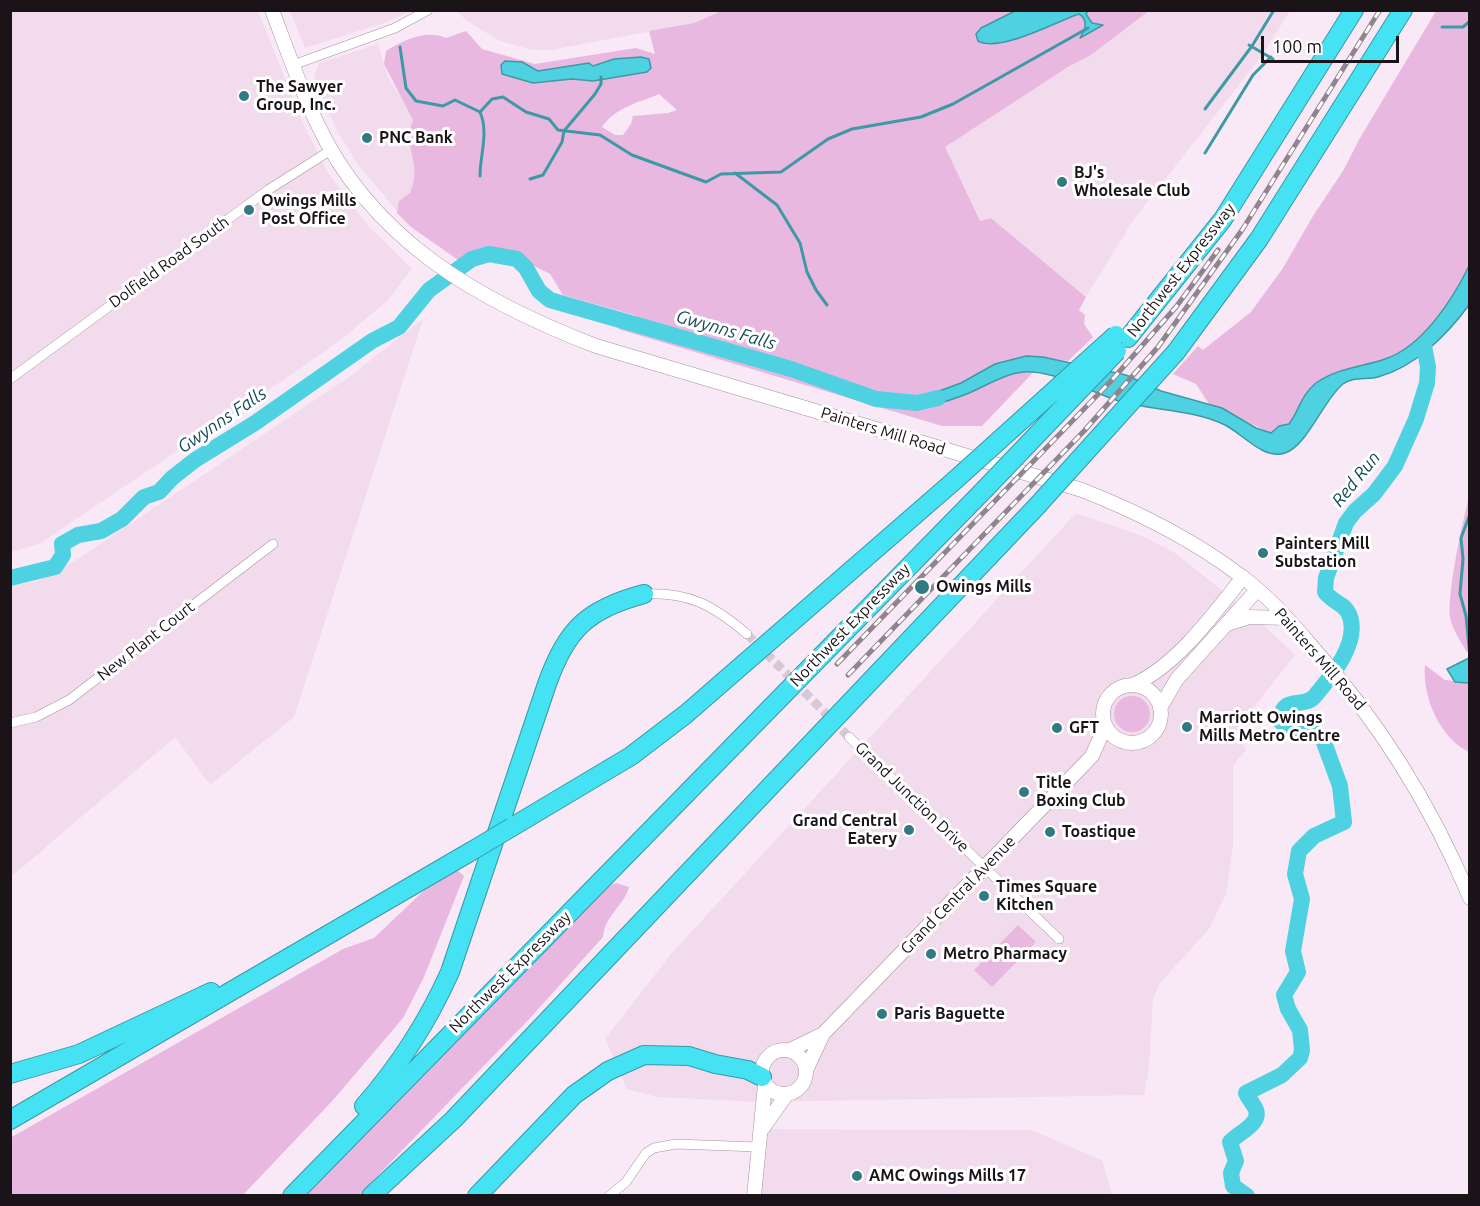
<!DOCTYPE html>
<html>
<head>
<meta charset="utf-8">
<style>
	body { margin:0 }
	#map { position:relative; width:1480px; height:1206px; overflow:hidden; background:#f9e8f6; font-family:Ubuntu,sans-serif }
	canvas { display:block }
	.frame { position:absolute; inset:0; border:12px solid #1a1419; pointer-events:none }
	.scale { position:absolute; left:1261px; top:36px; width:138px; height:27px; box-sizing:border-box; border:3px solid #1a1419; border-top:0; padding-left:8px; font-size:18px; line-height:21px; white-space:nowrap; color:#1a1419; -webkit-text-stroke:4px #fff; paint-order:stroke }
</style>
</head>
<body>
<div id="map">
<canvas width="1480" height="1206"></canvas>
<div class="frame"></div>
<div class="scale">100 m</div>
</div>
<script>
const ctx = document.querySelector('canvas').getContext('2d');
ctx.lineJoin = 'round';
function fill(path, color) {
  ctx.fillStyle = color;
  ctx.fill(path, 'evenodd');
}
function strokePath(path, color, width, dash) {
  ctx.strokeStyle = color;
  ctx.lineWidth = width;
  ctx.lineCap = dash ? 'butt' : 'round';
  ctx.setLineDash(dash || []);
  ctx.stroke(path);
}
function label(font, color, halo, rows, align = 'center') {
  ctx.font = font + ' Ubuntu,sans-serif';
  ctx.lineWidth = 6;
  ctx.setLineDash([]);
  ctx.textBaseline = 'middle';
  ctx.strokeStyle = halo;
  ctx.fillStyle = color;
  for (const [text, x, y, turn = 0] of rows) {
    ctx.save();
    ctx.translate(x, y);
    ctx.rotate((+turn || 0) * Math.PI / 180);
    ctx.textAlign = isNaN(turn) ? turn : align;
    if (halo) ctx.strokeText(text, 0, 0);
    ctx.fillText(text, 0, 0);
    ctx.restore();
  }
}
const built = new Path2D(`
	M11,11H258L304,126L329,174L368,226L412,269L387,301L342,339L298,370L39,544L11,552Z
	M290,11V10L412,11L387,22L305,48Z
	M457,11H721L694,23L551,50H532L500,41L467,21Z
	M1149,11H1290L1260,58L1134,219L1086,297L991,218L980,221L944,147L1068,67L1091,55Z
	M378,44L388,77L461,190L402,217L357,163L337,131L314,77L319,63Z
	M423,319L294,717L210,785L175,737L11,877V585L36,582L75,561L349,377Z
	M1076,513L1142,536L1175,553L1252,614L1295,655L1246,717L1239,737L1246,750L1233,765V845L1226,894L1209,929L1160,983L1153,999L1149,1067L1144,1095L761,1102L657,1097L627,1089L605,1039L671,954Z
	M754,1129L1031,1130L1102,1160L1112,1195L749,1196Z`);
const green = new Path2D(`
	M721,11H1015L981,28L1001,44L1079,13L1084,18L1088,11H1149L1091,55L1068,67L945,147L980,221L991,218L1086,297L1079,310L1085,315L1084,324L1093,337L1068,361L1047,358L982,426H942L618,329L637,316L563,295L550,274L504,251L492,249L461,262L411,227L397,213L399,201L410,193C423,162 402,149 413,120L384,64L386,51C404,40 426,29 446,38L466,31L482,49L535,64L636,48L655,54L649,31L694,23ZM641,57L618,76L593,81L502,75L533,67L538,71L593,66ZM659,94L677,110L668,113L633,116L631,124L623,135H615L602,127C616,107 638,103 659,94Z
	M1436,11H1469V266C1453,299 1422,347 1385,359C1362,367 1337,368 1316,383C1301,395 1299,411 1289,424L1279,426L1271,433L1209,404L1196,384L1173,374L1198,346L1203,350L1251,312L1283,268L1313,216L1343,171L1360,138Z
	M1469,498L1470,653H1469L1466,651C1460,640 1452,629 1450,617C1447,595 1462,522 1469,498Z
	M1425,665L1445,680L1469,683V752C1440,738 1422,697 1425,665Z
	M1114 714a18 18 0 1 1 36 0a18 18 0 1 1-36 0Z
	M457,870L464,876L424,977L403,1018L334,1099L243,1195H11L10,1138L343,949L374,938L433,882Z
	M616,883L629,887C624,906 605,915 603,937L531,1017L359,1195L299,1196L605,887Z
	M1018,925L1036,942L992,987L974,970Z`);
const water = new Path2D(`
	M1015,11H1088L1086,14L1092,23L1103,25L1080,38C1085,30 1089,20 1079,14C1055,22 1000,53 978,41L976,34L981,28Z
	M641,57L649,59L651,68L647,72L593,81L572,79L533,83L502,74L501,65L505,61L522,62L538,71L589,63L593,66L614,59Z
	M1469,266V305C1447,335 1415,367 1378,377C1367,380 1353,376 1343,384C1324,399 1307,446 1285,453C1263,460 1243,434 1225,425C1193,409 1153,411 1119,401C1090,392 1064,375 1033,372C1010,370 990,384 969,393C955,399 941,403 926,407L917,403L923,397L961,383L995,364L1026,356L1043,357L1126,375L1161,391L1222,408L1256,428L1271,433L1279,426L1289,424C1299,411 1301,395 1316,383C1337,368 1362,367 1385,359C1422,347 1453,299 1469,266Z
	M1469,658V683L1455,682L1447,669Z`);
const stream = new Path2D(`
	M1442,27H1463L1470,21
	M1249,45L1273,59
	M400,47L406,88L416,101L443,106L455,100L480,112L492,99L503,97L526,112L549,119L558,130L600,135L632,155L706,182L721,174L781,172L828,139L852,129L921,117L953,104L1088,28
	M1205,109L1252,46L1274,10
	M480,112C489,132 480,155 480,176
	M1205,153L1253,75L1271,57
	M735,173L777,205L800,243L807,272L816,290L827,305
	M530,179L543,175L562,142L564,131L595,94L601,84V77
	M1470,514L1461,538L1463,559L1460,594L1466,616L1470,657`);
const river = new Path2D(`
	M10,578L55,567L63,555L62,544L78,535L101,531L122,519L144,497L159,492L172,478L195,460L255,423L372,341L399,327L429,290L472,259L489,254L517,259L526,268L539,291L550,300L791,369L876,399L917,403L938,398
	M1247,1196L1233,1186L1231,1173L1236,1161L1230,1142C1238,1133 1261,1124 1256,1110C1254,1104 1249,1100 1246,1093L1282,1075L1300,1058L1302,1050L1300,1030L1288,1009L1284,995L1298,972L1293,951L1302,899L1295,874L1299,851L1314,836L1344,822L1340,786L1322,737C1309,727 1292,733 1280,721C1282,694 1303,709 1314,697C1331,677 1361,642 1349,614C1344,603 1332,602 1325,592L1326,578L1346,523L1355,511L1374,494L1395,466L1416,419L1427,383L1428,367L1424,346`);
const streetTunnel = new Path2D(`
	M747,634L849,737
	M1000,882L1014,896`);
const street = new Path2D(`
	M293,65L395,28L428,10
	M10,379L268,190L331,150
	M644,594C689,592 713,605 747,634
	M10,723L36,717L69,700L273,544
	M849,737L1000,882
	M1014,896L1059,939
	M609,1196L626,1182L646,1153L654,1148L676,1144L757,1147`);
const secondary = new Path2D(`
	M272,10C286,47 299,85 316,121C371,240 479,301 596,346L1082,490C1138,512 1192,539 1241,576C1266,594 1288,619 1309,643C1377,719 1431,804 1470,898
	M1230,623L1249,617L1287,618
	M1133,685C1176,666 1214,614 1243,577
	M1103 714a29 29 0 1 1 58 0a29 29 0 1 1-58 0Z
	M1160,708L1177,679L1257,590
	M762 1072a22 22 0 1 1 44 0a22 22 0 1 1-44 0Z
	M790,1050L823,1034L1092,756L1101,736L1103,719
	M806,1070L823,1034
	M763,1128L787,1094
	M754,1196L765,1084`);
const highway = new Path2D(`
	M1128,338L1223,219L1354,10
	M1176,352L1259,239L1403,10
	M512,827L631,756L686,714L954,481
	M10,1074L79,1054L211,992
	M364,1106C400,1065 428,1021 450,972L547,684C566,630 587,609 644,594
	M10,1120L470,852
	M292,1196L984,490
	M371,1196L453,1120L1037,506
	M477,1196L574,1095L608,1071L644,1055L689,1056L715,1064L748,1070L762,1077`);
const rail = new Path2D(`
	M837,664L1111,381L1176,307L1218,250
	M848,675L1084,431L1158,347L1242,230L1380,10`);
const highwayBridge = new Path2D(`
	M954,481L1116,335
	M984,490L1117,351
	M1037,506L1176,352
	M470,852L512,827`);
const markers = [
	[244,96,6,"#327a83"],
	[367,138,6,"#327a83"],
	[1062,182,6,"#327a83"],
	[249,210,6,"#327a83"],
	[1263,553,6,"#327a83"],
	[922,587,8,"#327a83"],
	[1187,727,6,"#327a83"],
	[1057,728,6,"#327a83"],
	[1024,792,6,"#327a83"],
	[909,830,6,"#327a83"],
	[1050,832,6,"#327a83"],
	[984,896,6,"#327a83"],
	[931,954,6,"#327a83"],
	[882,1014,6,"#327a83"],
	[857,1176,6,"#327a83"]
];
const poiNames = [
	["The Sawyer",256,87],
	["Group, Inc.",256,105],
	["PNC Bank",379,138],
	["BJ's",1074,173],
	["Wholesale Club",1074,191],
	["Owings Mills",261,201],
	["Post Office",261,219],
	["Painters Mill",1275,544],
	["Substation",1275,562],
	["Owings Mills",936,587],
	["Marriott Owings",1199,718],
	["Mills Metro Centre",1199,736],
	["GFT",1069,728],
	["Title",1036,783],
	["Boxing Club",1036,801],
	["Grand Central",897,821,"right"],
	["Eatery",897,839,"right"],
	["Toastique",1062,832],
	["Times Square",996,887],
	["Kitchen",996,905],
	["Metro Pharmacy",943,954],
	["Paris Baguette",894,1014],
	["AMC Owings Mills 17",869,1176]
];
const streetNames = [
	["Dolfield Road South",169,262,-36],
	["Northwest Expressway",1181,270,-52],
	["Painters Mill Road",883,431,17],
	["Northwest Expressway",850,625,-46],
	["New Plant Court",146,641,-38],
	["Painters Mill Road",1320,659,49],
	["Grand Junction Drive",912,797,44],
	["Grand Central Avenue",958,895,-46],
	["Northwest Expressway",510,972,-45]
];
const waterNames = [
	["Gwynns Falls",726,330,16],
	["Gwynns Falls",222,420,-34],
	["Red Run",1356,479,-51]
];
fill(built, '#f3dbee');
fill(green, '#e9b8e0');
fill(water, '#4ed2e1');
strokePath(water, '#3e99a5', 1.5);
strokePath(stream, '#3e99a5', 3);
strokePath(river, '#4ed2e1', 16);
strokePath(streetTunnel, '#d8c8d5', 9, [9, 4.5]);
strokePath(street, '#a393a0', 10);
strokePath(secondary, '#a393a0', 15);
strokePath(highway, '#369aa7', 20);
strokePath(street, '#fff', 9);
strokePath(secondary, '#fff', 14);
strokePath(highway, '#45e2f3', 18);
strokePath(rail, '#90858e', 5);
strokePath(rail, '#fff', 3, [9]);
strokePath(highwayBridge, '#369aa7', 20, []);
strokePath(highwayBridge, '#45e2f3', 18);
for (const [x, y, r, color] of markers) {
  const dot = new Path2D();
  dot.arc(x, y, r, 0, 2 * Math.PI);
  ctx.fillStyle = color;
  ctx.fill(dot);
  strokePath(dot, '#fff', 2);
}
label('bold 16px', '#1a1419', '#fff', poiNames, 'left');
label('16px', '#1a1419', '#fff', streetNames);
label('italic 18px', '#144d54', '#fff', waterNames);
</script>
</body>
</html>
